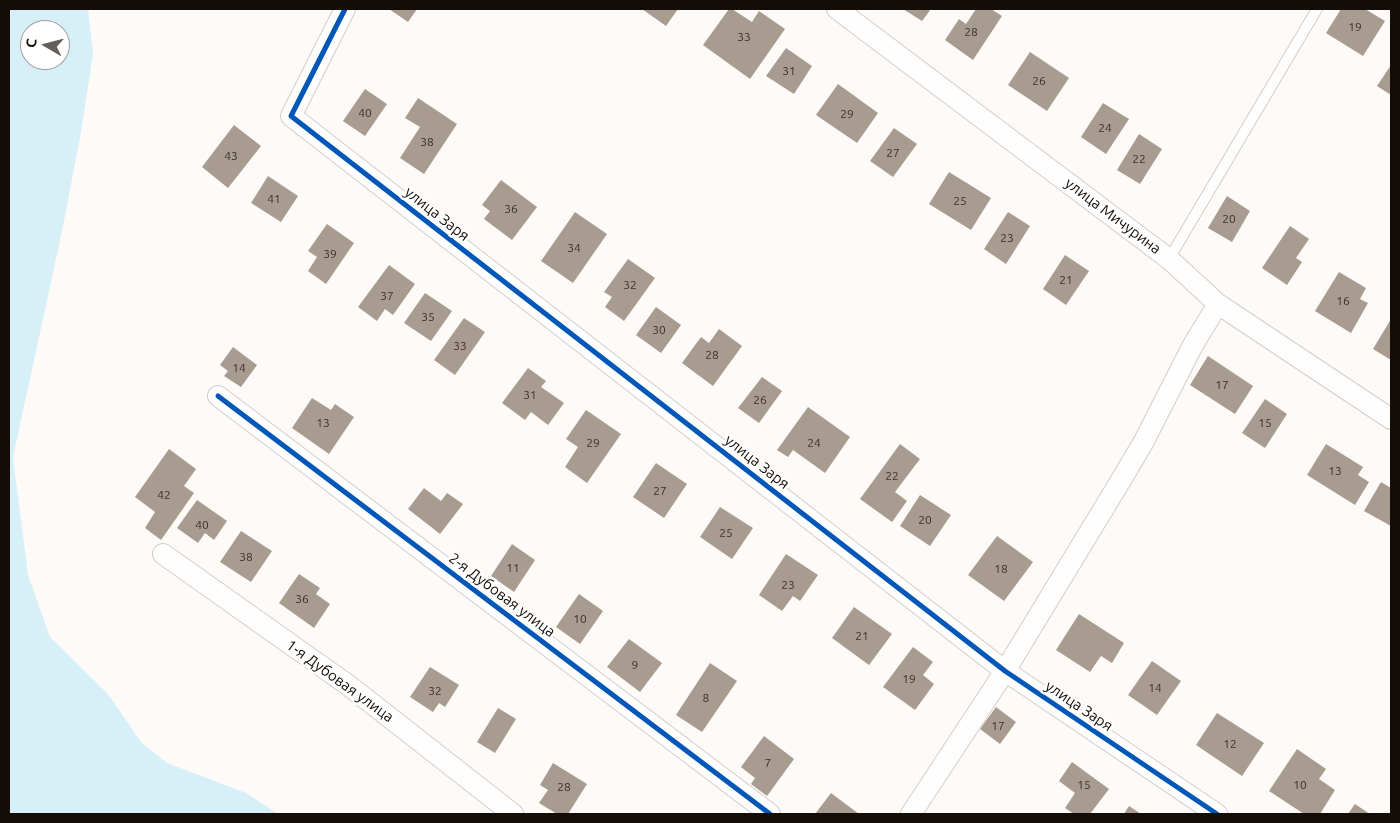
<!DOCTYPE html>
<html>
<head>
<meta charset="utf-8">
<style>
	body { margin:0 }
	#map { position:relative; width:1400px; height:823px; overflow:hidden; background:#fdfaf8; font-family:Ubuntu,sans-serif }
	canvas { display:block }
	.frame { position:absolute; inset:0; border:10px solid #130c07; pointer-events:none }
	.north { position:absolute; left:20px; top:20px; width:50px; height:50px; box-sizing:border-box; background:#fff; border:1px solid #a19e9c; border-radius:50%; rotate:278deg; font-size:14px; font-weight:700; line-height:20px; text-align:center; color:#130c07 }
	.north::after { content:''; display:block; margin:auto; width:18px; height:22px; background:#655f5b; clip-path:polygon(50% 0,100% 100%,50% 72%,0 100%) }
</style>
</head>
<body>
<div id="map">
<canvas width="1400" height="823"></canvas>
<div class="frame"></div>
<div class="north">С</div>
</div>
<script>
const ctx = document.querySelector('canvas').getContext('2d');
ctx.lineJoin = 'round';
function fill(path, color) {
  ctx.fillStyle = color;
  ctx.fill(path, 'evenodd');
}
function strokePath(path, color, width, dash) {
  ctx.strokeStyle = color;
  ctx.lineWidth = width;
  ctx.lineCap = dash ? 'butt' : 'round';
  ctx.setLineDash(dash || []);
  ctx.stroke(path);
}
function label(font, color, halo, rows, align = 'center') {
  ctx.font = font + ' Ubuntu,sans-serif';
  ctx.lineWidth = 5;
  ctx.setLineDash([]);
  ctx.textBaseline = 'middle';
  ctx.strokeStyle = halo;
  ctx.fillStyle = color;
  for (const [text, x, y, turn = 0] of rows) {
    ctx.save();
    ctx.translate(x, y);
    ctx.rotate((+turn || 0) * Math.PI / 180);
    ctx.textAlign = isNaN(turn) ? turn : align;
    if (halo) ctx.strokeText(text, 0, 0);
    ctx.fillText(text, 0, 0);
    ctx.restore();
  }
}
const water = new Path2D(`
	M9,9H88L93,54L80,138L61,236L13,457L28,575L50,637L108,694L141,742L167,763L246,793L278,814H9ZM30,30H60V60H30Z`);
const building = new Path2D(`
	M389,9H417L408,22Z
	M642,9H678L666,26Z
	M729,9H732L752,22L759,11L785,29L750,79L703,45Z
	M903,9H931L922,21Z
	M976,9H991L1002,16L973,60L945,40L959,19L966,24Z
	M1341,9H1365L1385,21L1363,56L1326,33Z
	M786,48L812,66L794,94L766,76Z
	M1030,52L1069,78L1047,111L1008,85Z
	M1391,65V95L1377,86Z
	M838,84L878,113L857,143L816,115Z
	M365,89L387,104L365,136L343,121Z
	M418,98L457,124L424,174L400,158L420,127L405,118Z
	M1103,103L1129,119L1106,154L1081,137Z
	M234,125L261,146L228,188L202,167Z
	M894,128L917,144L893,177L870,161Z
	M1139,134L1162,149L1140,184L1117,170Z
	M949,172L991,198L971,230L929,204Z
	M268,176L298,196L281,222L251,203Z
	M501,180L537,207L512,240L484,219L490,211L482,205Z
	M1227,196L1250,211L1232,242L1208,228Z
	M575,212L607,234L573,283L541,261Z
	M1008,212L1030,226L1006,264L984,249Z
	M327,224L354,243L326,284L308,271L317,257L308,251Z
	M1290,226L1309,239L1296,258L1302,262L1287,285L1262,268Z
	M1065,255L1089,271L1066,305L1043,289Z
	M628,259L655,278L624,321L605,307L612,297L604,292Z
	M389,265L415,284L393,315L385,309L377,321L358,307Z
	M1339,272L1366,288L1360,299L1368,303L1351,333L1315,311Z
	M425,293L452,311L431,341L404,323Z
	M656,307L681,325L661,353L636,335Z
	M464,318L485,332L455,375L434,360Z
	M1391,319V360L1373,349Z
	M719,329L742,346L713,386L682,363L701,337L709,343Z
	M233,347L257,365L241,387L224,376L228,371L220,365Z
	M1208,356L1253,386L1235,414L1190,385Z
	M528,368L546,381L541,387L564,403L548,425L531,412L525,420L502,403Z
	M762,377L782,391L759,423L738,408Z
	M312,398L331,410L335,404L354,417L329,454L292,428Z
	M1265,399L1287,414L1265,448L1242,433Z
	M808,407L850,437L825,473L793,450L788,457L777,450Z
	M586,410L621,434L587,483L565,467L578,447L566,439Z
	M900,444L920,459L895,492L907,501L892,522L860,499Z
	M1326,444L1363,467L1358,475L1369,482L1355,505L1307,475Z
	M169,449L196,469L184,486L194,493L161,540L145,528L155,512L135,497Z
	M656,463L687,484L664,518L633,497Z
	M1381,482L1391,488V526L1364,511Z
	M424,488L441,501L447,493L463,504L440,534L408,509Z
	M920,495L951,515L930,546L900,526Z
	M197,500L227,521L214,540L205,533L198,543L177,528Z
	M720,507L753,528L732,559L700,537Z
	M241,531L272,551L251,582L220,562Z
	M997,536L1033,562L1004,601L968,575Z
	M512,544L535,560L514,592L491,576Z
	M786,554L818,575L800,601L793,596L782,611L759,595Z
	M299,574L320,588L316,594L330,604L314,628L279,603Z
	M579,594L603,611L580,644L556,627Z
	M854,607L892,634L869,665L832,638Z
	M1079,614L1124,643L1112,663L1101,656L1090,672L1056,650Z
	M629,639L662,663L640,692L607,667Z
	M913,647L933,662L923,675L934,684L915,710L883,687Z
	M1152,661L1181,681L1157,715L1128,695Z
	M710,663L737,681L702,732L676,715Z
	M430,667L459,685L445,707L439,703L433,712L410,697Z
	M996,707L1016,722L1000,744L980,729Z
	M498,708L516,719L495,753L477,742Z
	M1217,713L1264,743L1242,776L1196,745Z
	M764,736L794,759L767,796L751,784L755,778L741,767Z
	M1297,749L1326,769L1319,779L1335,790L1320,814H1304L1269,791Z
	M1072,762L1109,789L1090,814H1074L1065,808L1075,793L1059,781Z
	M553,763L587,784L568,814H557L539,803L548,790L540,785Z
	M831,793L859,814H815Z
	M1355,804L1370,814H1348Z
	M1129,806L1141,814H1124Z`);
const service = new Path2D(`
	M1169,259L1317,9`);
const minor = new Path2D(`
	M345,9L291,116L1005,671L1217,814
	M837,9L1169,259L1218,304L1391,419
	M218,396L770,814
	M163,554L348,685L513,814
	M911,814L1005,671L1115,490L1143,443L1193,345L1218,304`);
const cycleway = new Path2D(`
	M345,9L291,116L1005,671L1217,814
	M218,396L770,814`);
const numberNames = [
	["19",1355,27],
	["28",971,32],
	["33",744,37],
	["31",789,71],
	["26",1039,81],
	["40",365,113],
	["29",847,114],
	["24",1105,128],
	["38",427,142],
	["27",893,153],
	["43",231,156],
	["22",1139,159],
	["41",274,199],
	["25",960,201],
	["36",511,209],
	["20",1229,219],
	["23",1007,238],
	["34",574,248],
	["39",330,254],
	["21",1066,280],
	["32",630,285],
	["37",387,296],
	["16",1343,301],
	["35",428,317],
	["30",659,330],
	["33",460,346],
	["28",712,355],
	["14",239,368],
	["17",1222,385],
	["31",530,395],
	["26",760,400],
	["13",323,423],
	["15",1265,423],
	["29",593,443],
	["24",814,443],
	["13",1335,471],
	["22",892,476],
	["27",660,491],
	["42",164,495],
	["20",925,520],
	["40",202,525],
	["25",726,533],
	["38",246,557],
	["11",513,568],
	["18",1001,569],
	["23",788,585],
	["36",302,599],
	["10",580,619],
	["21",862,636],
	["9",635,665],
	["19",909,679],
	["14",1155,688],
	["32",435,691],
	["8",706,698],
	["17",998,726],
	["12",1230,744],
	["7",768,763],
	["15",1084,785],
	["10",1300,785],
	["28",564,787]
];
const streetNames = [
	["улица Заря",437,214,38],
	["улица Мичурина",1113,216,37],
	["улица Заря",757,462,38],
	["2-я Дубовая улица",502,595,37],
	["1-я Дубовая улица",340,681,36],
	["улица Заря",1079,706,34]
];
fill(water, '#d7f0f7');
fill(building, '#a89c90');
strokePath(service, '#d3cdca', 12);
strokePath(minor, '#d3cdca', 22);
strokePath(service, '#fffefe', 10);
strokePath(minor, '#fffefe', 20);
strokePath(cycleway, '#0057b8', 5);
label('12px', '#383029', null, numberNames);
label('15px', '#130c07', '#fff', streetNames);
</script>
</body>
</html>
